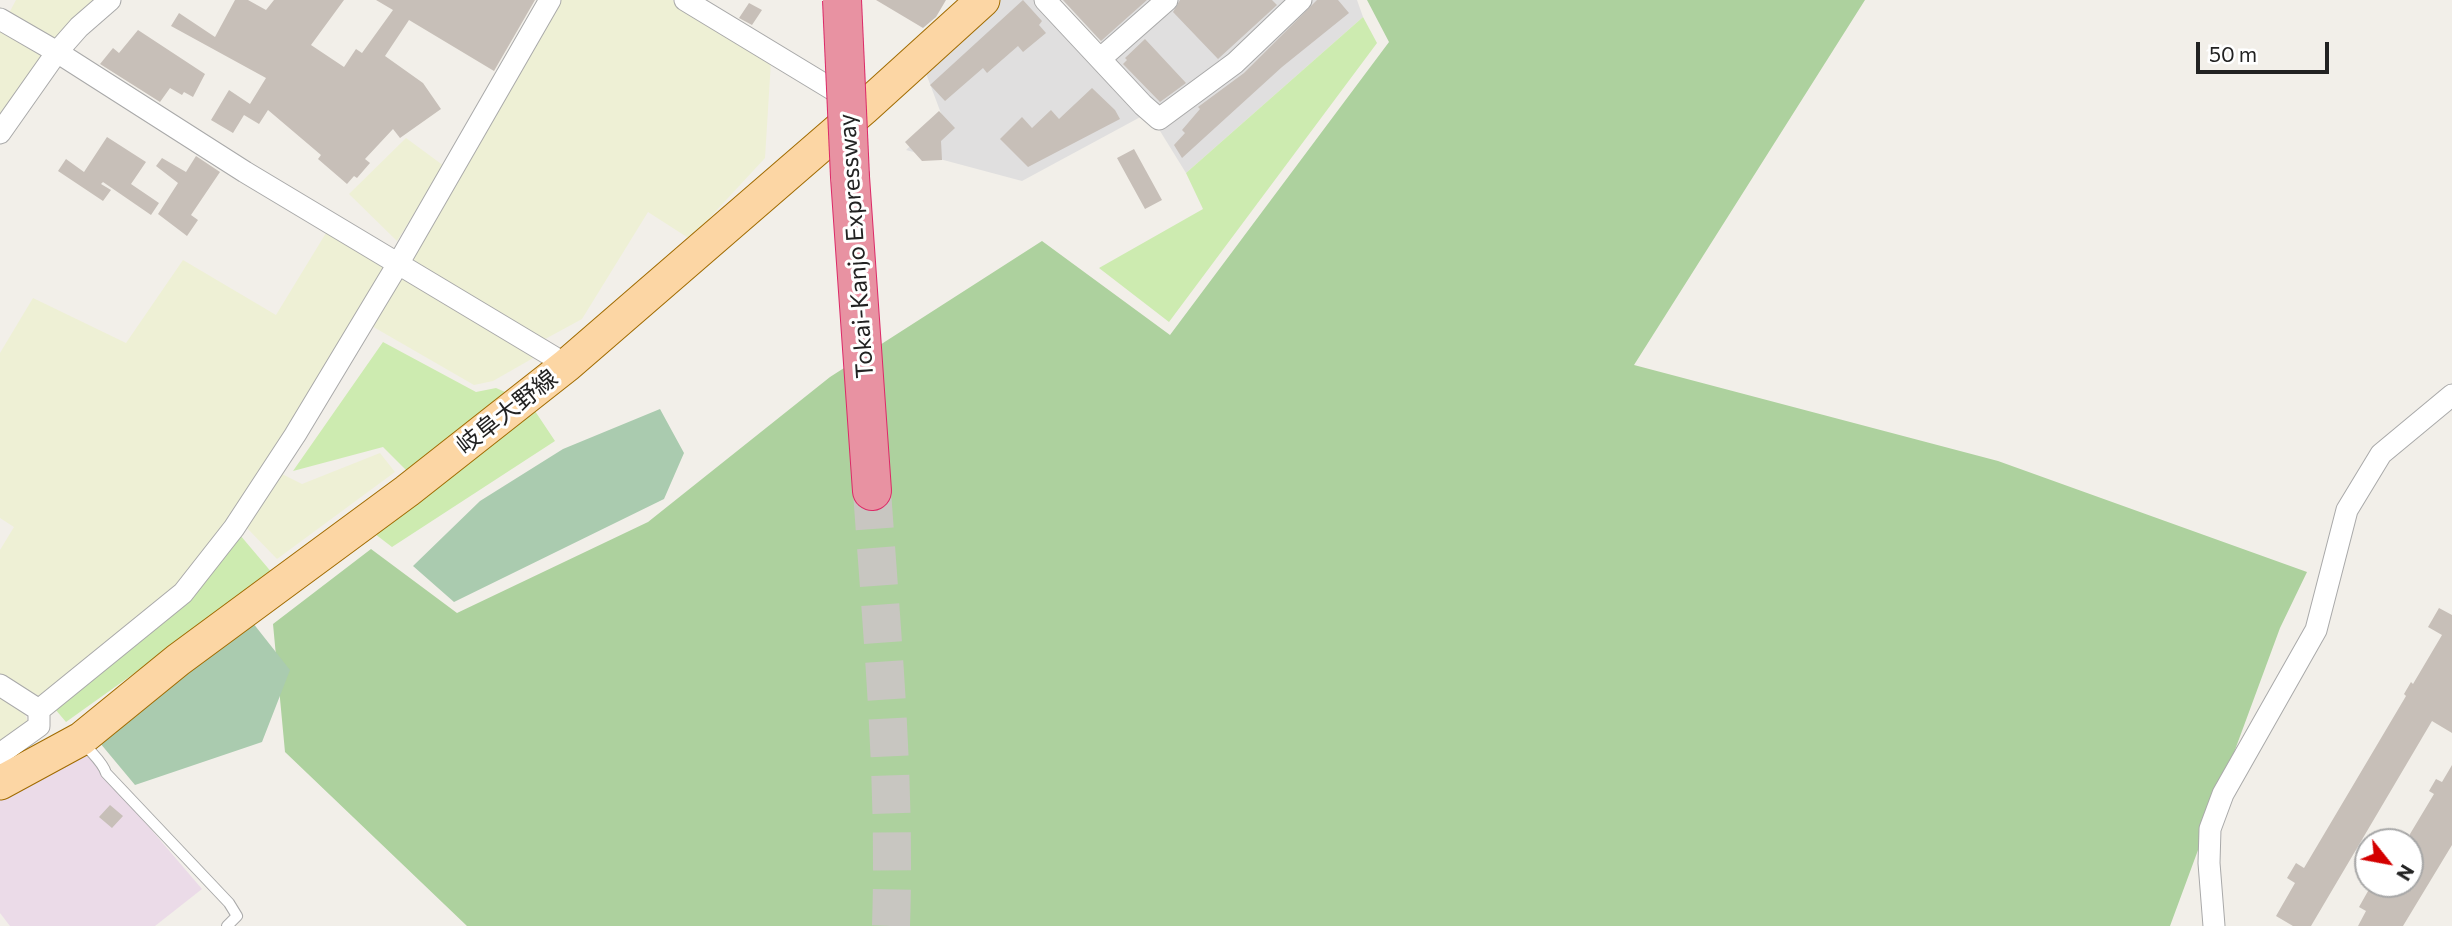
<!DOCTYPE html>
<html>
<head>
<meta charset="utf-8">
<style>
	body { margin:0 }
	#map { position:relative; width:2452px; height:926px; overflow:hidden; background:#f2efe9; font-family:Commissioner,sans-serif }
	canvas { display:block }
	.north { position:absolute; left:2354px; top:828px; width:70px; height:70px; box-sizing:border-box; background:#fff; border:2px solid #a7a7a7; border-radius:50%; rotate:121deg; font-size:19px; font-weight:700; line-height:28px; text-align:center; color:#222 }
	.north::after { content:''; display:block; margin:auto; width:24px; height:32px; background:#d40000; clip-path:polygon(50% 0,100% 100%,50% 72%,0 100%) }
	.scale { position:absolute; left:2196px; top:42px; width:133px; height:32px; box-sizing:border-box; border:4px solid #222; border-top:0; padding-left:9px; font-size:21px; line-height:24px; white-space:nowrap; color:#222; -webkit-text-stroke:5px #fff; paint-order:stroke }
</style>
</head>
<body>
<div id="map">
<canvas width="2452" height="926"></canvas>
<div class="north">N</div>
<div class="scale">50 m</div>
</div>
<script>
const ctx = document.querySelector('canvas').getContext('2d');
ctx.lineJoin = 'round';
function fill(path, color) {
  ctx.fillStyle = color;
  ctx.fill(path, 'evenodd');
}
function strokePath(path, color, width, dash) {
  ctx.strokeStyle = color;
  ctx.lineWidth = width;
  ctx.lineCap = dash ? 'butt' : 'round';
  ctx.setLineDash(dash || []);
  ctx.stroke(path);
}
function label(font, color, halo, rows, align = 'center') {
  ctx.font = font + ' Commissioner,"Noto Sans JP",sans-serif';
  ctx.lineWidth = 6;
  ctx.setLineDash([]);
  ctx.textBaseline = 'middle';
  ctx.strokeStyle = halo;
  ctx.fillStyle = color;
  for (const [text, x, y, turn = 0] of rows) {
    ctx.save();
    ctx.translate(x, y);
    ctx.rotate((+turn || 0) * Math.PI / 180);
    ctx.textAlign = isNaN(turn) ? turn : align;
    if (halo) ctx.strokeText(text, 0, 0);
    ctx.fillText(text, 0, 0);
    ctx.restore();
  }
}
const residential = new Path2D(`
	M1000,0H1037L1146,114L1022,181L906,150L942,116L927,76V67Z
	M1062,0H1357L1363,17L1186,173L1113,55Z`);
const industrial = new Path2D(`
	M78,744L202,889L155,926H10L0,913V797Z`);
const farmland = new Path2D(`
	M16,0H100L58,43L8,15Z
	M558,0H672L771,61L765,158L690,239L648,212L582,319L536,344L405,263Z
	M0,29L47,58L0,126Z
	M406,138L444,166L397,241L349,194Z
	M326,233L393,264L281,456L181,590L46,700L0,674V550L14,527L0,518V353L33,298L126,343L183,260L276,315Z
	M398,276L535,357L493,381L474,385L370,325Z
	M380,453L395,472L277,559L245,526L280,473L302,484Z
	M0,693L22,706L29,726L0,745Z`);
const grass = new Path2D(`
	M1363,17L1377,43L1169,322L1099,268L1203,209L1186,173Z
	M383,342L476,392L496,388L512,395L410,474L383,447L293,471Z
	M535,411L555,441L392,547L375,534Z
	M240,535L273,574L66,722L55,709Z`);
const forest = new Path2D(`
	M1367,0H1865L1634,365L1998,461L2307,572L2280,628L2170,926H467L285,752L273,624L371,549L457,613L648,522L830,377L1042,241L1170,335L1389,42Z`);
const cemetery = new Path2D(`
	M660,409L684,453L664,499L454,602L413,566L480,501L563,449Z
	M249,618L290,670L262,742L135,785L95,737Z`);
const building = new Path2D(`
	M235,0H248L266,10L274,0H344L311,45L344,67L356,49L362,53L393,10L376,0H535L494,71L409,20L385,56L423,83L441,109L400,138L393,129L365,159L370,163L357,178L354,176L347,184L318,159L321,155L268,110L259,124L244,115L233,133L211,120L229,90L250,104L266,78L171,26L179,13L215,37Z
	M876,0H946L936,17L923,28Z
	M1023,0L1042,21L1039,25L1046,33L1023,52L1018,46L987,73L983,68L945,101L930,85Z
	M1063,0H1147L1101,41Z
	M1180,0H1272L1277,5L1218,59L1173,12Z
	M1317,0H1338L1349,13L1282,67L1182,158L1174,145L1185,133L1182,130L1200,109L1198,107L1244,73Z
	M749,3L762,10L752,25L739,18Z
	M138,30L205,74L193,97L184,92L182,95L170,88L160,102L100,64L113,48L119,53Z
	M1145,39L1186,83L1160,102L1123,64L1127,60L1125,58Z
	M1092,88L1115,110L1120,119L1028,167L1000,139L1022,117L1032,128L1051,110L1059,119Z
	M939,111L955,128L941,141L942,160L922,161L905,142Z
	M107,137L146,162L131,184L159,203L151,215L103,182L101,184L111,190L103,201L58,171L66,159L84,172Z
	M1134,149L1162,200L1145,209L1117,158Z
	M196,156L220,172L191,215L198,220L187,236L158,214L178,183L156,166L162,158L186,172Z
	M2439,608L2452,615V733L2432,721L2311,926H2293L2276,916L2295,883L2287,878L2296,863L2304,868L2406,696L2404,694L2411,682L2413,684L2442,635L2428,627Z
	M2452,765V845L2403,926H2358L2366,911L2359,907L2372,884H2410V834L2434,794L2429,791L2436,779L2442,782Z
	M110,805L123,816L112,828L99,817Z`);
const highwayTunnel = new Path2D(`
	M872,491C882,635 896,781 891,926`);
const lane = new Path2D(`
	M83,742C90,752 103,762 106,773L229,903L237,916L227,926`);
const street = new Path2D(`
	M685,0L850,100
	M1045,0L1143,105L1159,119L1235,63L1301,0
	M0,19L57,52L245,172L567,365
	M1100,59L1167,0
	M0,133L57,52L79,27L110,0
	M0,685L39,710V726L0,754
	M39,710L183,593L234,528L295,435L398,264L550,0
	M2214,926L2209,863L2210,829L2223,794L2316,630L2347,510L2381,454L2452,395`);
const primary = new Path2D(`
	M0,783L81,739L178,660L407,491L567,365L864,108L983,0`);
const highway = new Path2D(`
	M850,177L872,491`);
const highwayBridge = new Path2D(`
	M842,0L850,177`);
const streetNames = [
	["Tokai-Kanjo Expressway",856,246,-94],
	["岐阜大野線",507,412,-38]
];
fill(residential, '#e0dfdf');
fill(industrial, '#ebdbe8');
fill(farmland, '#eef0d5');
fill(grass, '#cdebb0');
fill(forest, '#add19e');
fill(cemetery, '#aacbaf');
fill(building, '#c7bfb8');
strokePath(highwayTunnel, '#c8c6c1', 38, [38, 19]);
strokePath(lane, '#a9a9a9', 12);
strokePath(street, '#a9a9a9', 23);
strokePath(primary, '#a06b00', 35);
strokePath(highway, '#dc2a67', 40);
strokePath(lane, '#fff', 10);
strokePath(street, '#fff', 21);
strokePath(primary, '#fcd6a4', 33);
strokePath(highway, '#e892a2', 38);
strokePath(highwayBridge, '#dc2a67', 40, []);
strokePath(highwayBridge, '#e892a2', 38);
label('24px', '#222', '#fff', streetNames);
</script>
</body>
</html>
